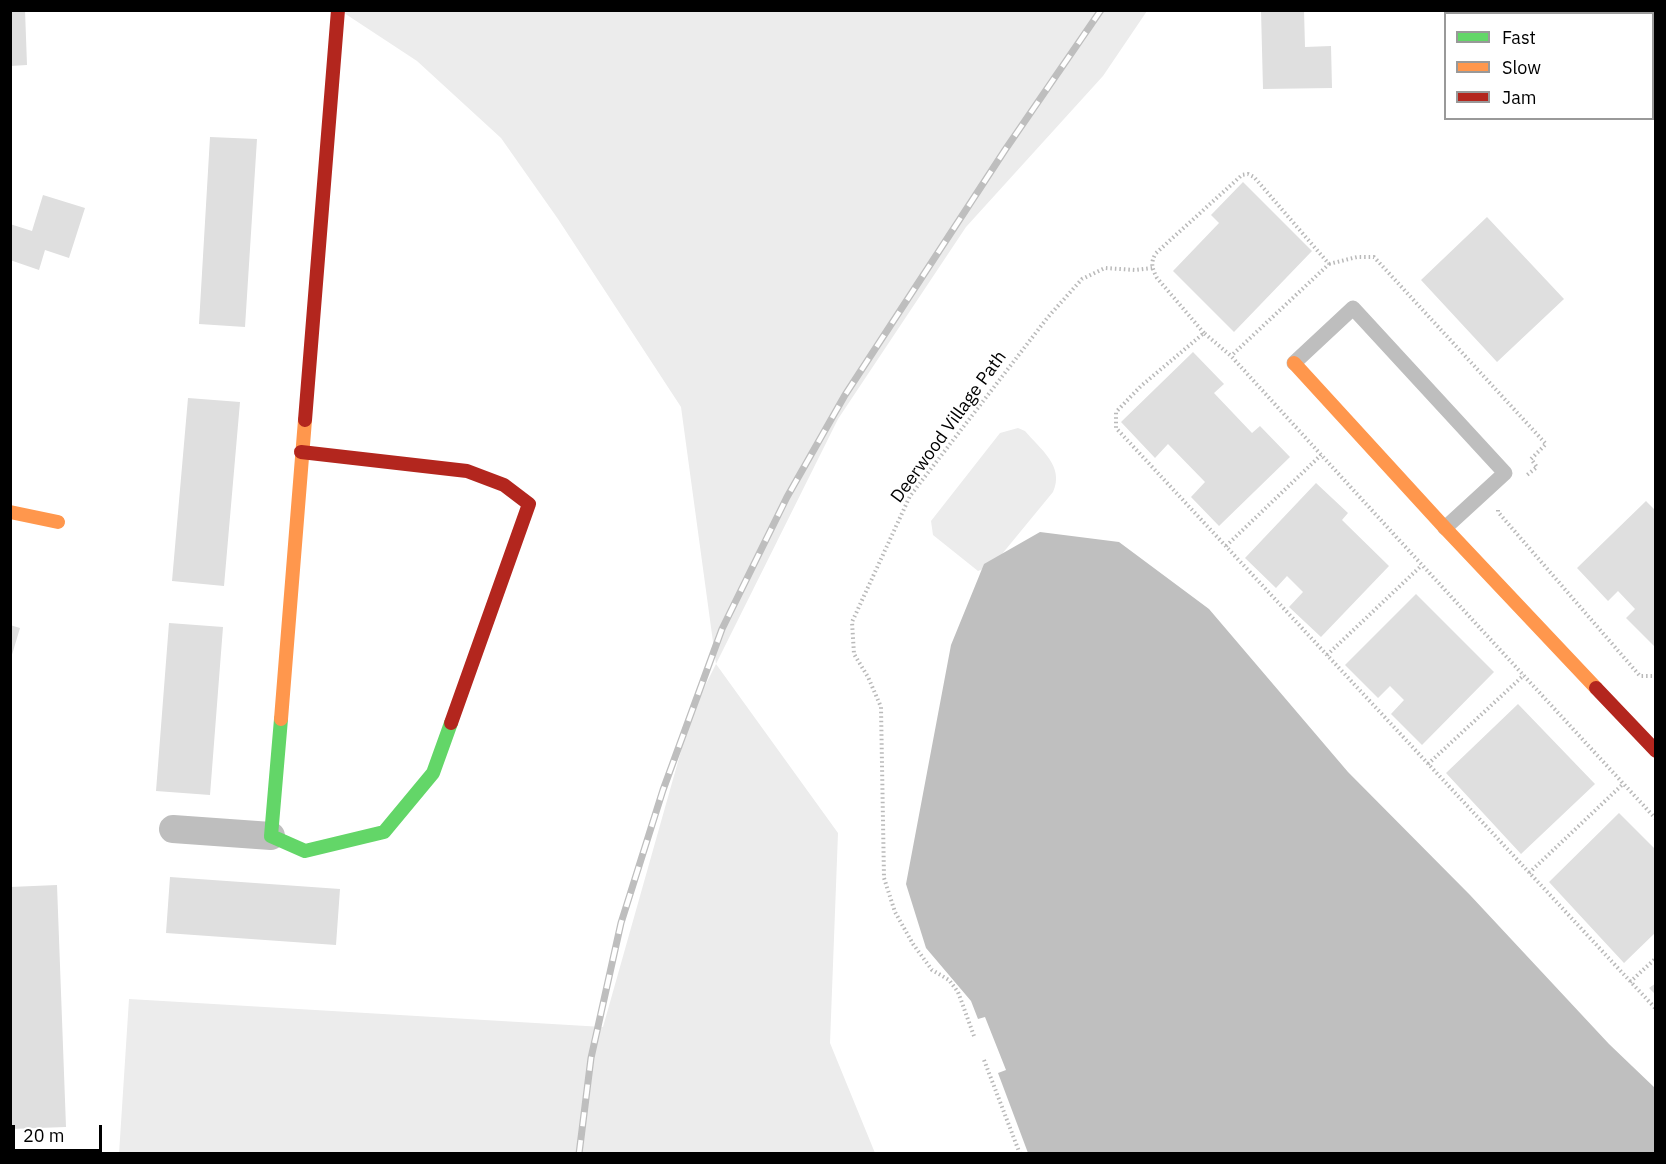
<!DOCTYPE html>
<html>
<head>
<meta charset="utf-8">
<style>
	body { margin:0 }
	#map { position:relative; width:1666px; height:1164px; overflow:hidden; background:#fff; font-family:"IBM Plex Sans",sans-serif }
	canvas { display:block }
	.frame { position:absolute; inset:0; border:12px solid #000; pointer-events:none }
	.legend { position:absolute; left:1444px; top:12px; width:210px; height:108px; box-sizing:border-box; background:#fff; border:2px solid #999; margin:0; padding:8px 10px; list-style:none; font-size:18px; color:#000 }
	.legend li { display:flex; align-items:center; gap:12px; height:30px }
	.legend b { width:30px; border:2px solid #999 }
	.scale { position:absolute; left:12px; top:1125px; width:90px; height:27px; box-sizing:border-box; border:3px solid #000; border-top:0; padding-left:8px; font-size:18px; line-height:21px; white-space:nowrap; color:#000; -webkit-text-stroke:4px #fff; paint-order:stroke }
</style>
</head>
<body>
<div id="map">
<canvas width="1666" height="1164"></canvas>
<div class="frame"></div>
<ul class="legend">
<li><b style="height:8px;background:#63d668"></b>Fast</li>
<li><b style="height:8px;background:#ff974d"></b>Slow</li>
<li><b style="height:8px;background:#b3261e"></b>Jam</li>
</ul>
<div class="scale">20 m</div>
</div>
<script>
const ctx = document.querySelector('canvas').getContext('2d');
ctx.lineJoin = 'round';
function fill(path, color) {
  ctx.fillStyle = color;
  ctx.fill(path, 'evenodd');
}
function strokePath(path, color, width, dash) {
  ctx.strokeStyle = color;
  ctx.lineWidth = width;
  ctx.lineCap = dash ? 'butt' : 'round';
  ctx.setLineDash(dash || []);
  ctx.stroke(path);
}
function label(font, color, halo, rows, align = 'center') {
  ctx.font = font + ' "IBM Plex Sans",sans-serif';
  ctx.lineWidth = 4.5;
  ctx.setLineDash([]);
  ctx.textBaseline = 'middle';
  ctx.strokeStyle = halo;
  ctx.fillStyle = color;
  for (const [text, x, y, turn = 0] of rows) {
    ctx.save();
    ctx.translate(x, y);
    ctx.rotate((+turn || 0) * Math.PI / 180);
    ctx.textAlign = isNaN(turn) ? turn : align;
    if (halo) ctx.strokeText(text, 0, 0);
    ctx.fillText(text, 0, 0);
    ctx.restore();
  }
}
const green = new Path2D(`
	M341,11H1147L1103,76L966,227L838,419L716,664L838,833L830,1043L875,1153L119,1154L129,999L603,1027L692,712L716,664L681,407L558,219L501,138L417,61Z
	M1018,428L1025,431C1040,449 1065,466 1053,492L993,565L978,571L933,535L931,521L1000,433Z`);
const water = new Path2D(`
	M1040,532L1119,542L1209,609L1348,772L1470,895L1609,1044L1655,1088V1153H1028L998,1073L1006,1070L985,1017L978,1019L971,1001L926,948L906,884L951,645L984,564Z`);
const building = new Path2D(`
	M10,10H25L27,65L10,66Z
	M1261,10H1304L1305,47L1331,46L1332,88L1263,89Z
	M210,137L257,139L245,327L199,324Z
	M1243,182L1312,251L1234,332L1173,271L1219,223L1211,215Z
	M43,195L85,208L69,258L45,250L39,270L10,260V224L32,231Z
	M1487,217L1564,299L1497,362L1421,280Z
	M1193,352L1224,384L1214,393L1252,433L1260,426L1290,457L1219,526L1191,497L1205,482L1168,444L1155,458L1121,422Z
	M188,398L240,402L224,586L172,581Z
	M1316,483L1348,513L1342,520L1389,566L1321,637L1289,607L1303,592L1287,576L1276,588L1245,558Z
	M1646,501L1656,511V648L1626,618L1635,609L1618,591L1608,601L1577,568Z
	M1416,594L1494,672L1422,745L1391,714L1404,700L1390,686L1378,698L1345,665Z
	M169,623L223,627L210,795L156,791Z
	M10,625L20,628L11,658H10Z
	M1518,704L1595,784L1521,854L1446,773Z
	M1619,813L1656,850V932L1624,963L1549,882Z
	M170,877L340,889L336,945L166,933Z
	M57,885L66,1127L10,1129V887Z
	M1656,983V995L1649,988Z
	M10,1149L33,1152V1154H10Z`);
const path = new Path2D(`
	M1329,264L1357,257H1374L1546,444L1531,459L1537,467L1527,475
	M1204,333L1157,278C1152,268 1150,263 1156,253L1242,175L1248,174L1254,177L1329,264L1231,356
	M1498,510V512L1640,676H1656
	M1226,546L1321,455
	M1327,655L1421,566
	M1428,764L1524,675
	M1656,819C1514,665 1372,511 1231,356L1204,333L1141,386L1116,412V428L1656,1009
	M1529,873L1623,784
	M1630,982L1656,958
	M974,1036L958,992L949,980L932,970L913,944L895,912L884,878L881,707L868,677L854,654L852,622L910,496L1048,317L1082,279L1105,268L1135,270L1152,268
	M984,1060L1020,1154`);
const lane = new Path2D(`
	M1294,363L1353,308L1505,473L1445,528`);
const street = new Path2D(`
	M173,829L271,836`);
const fast = new Path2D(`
	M281,719L271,836L305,851L384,832L433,773L451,723`);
const slow = new Path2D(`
	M1294,363L1445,528L1596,688
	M10,512L58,522
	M281,719L305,420`);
const jam = new Path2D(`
	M305,420L338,10
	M301,452L467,471L504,485L529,504L451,723
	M1596,688L1656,751`);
const rail = new Path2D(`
	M579,1154L591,1058L621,923L663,790L722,629L787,497L845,395L1005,150L1101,10`);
const streetNames = [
	["Deerwood Village Path",949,427,-54]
];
fill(green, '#ececec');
fill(water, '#bfbfbf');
fill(building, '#dfdfdf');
strokePath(path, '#b9b9b9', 4, [1.5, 3]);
strokePath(lane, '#bebebe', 15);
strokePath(street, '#bebebe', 28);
strokePath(fast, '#63d668', 14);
strokePath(slow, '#ff974d', 14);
strokePath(jam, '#b3261e', 14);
strokePath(rail, '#bebebe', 7);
strokePath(rail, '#fff', 4.5, [14]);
label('18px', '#000', '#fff', streetNames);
</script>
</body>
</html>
